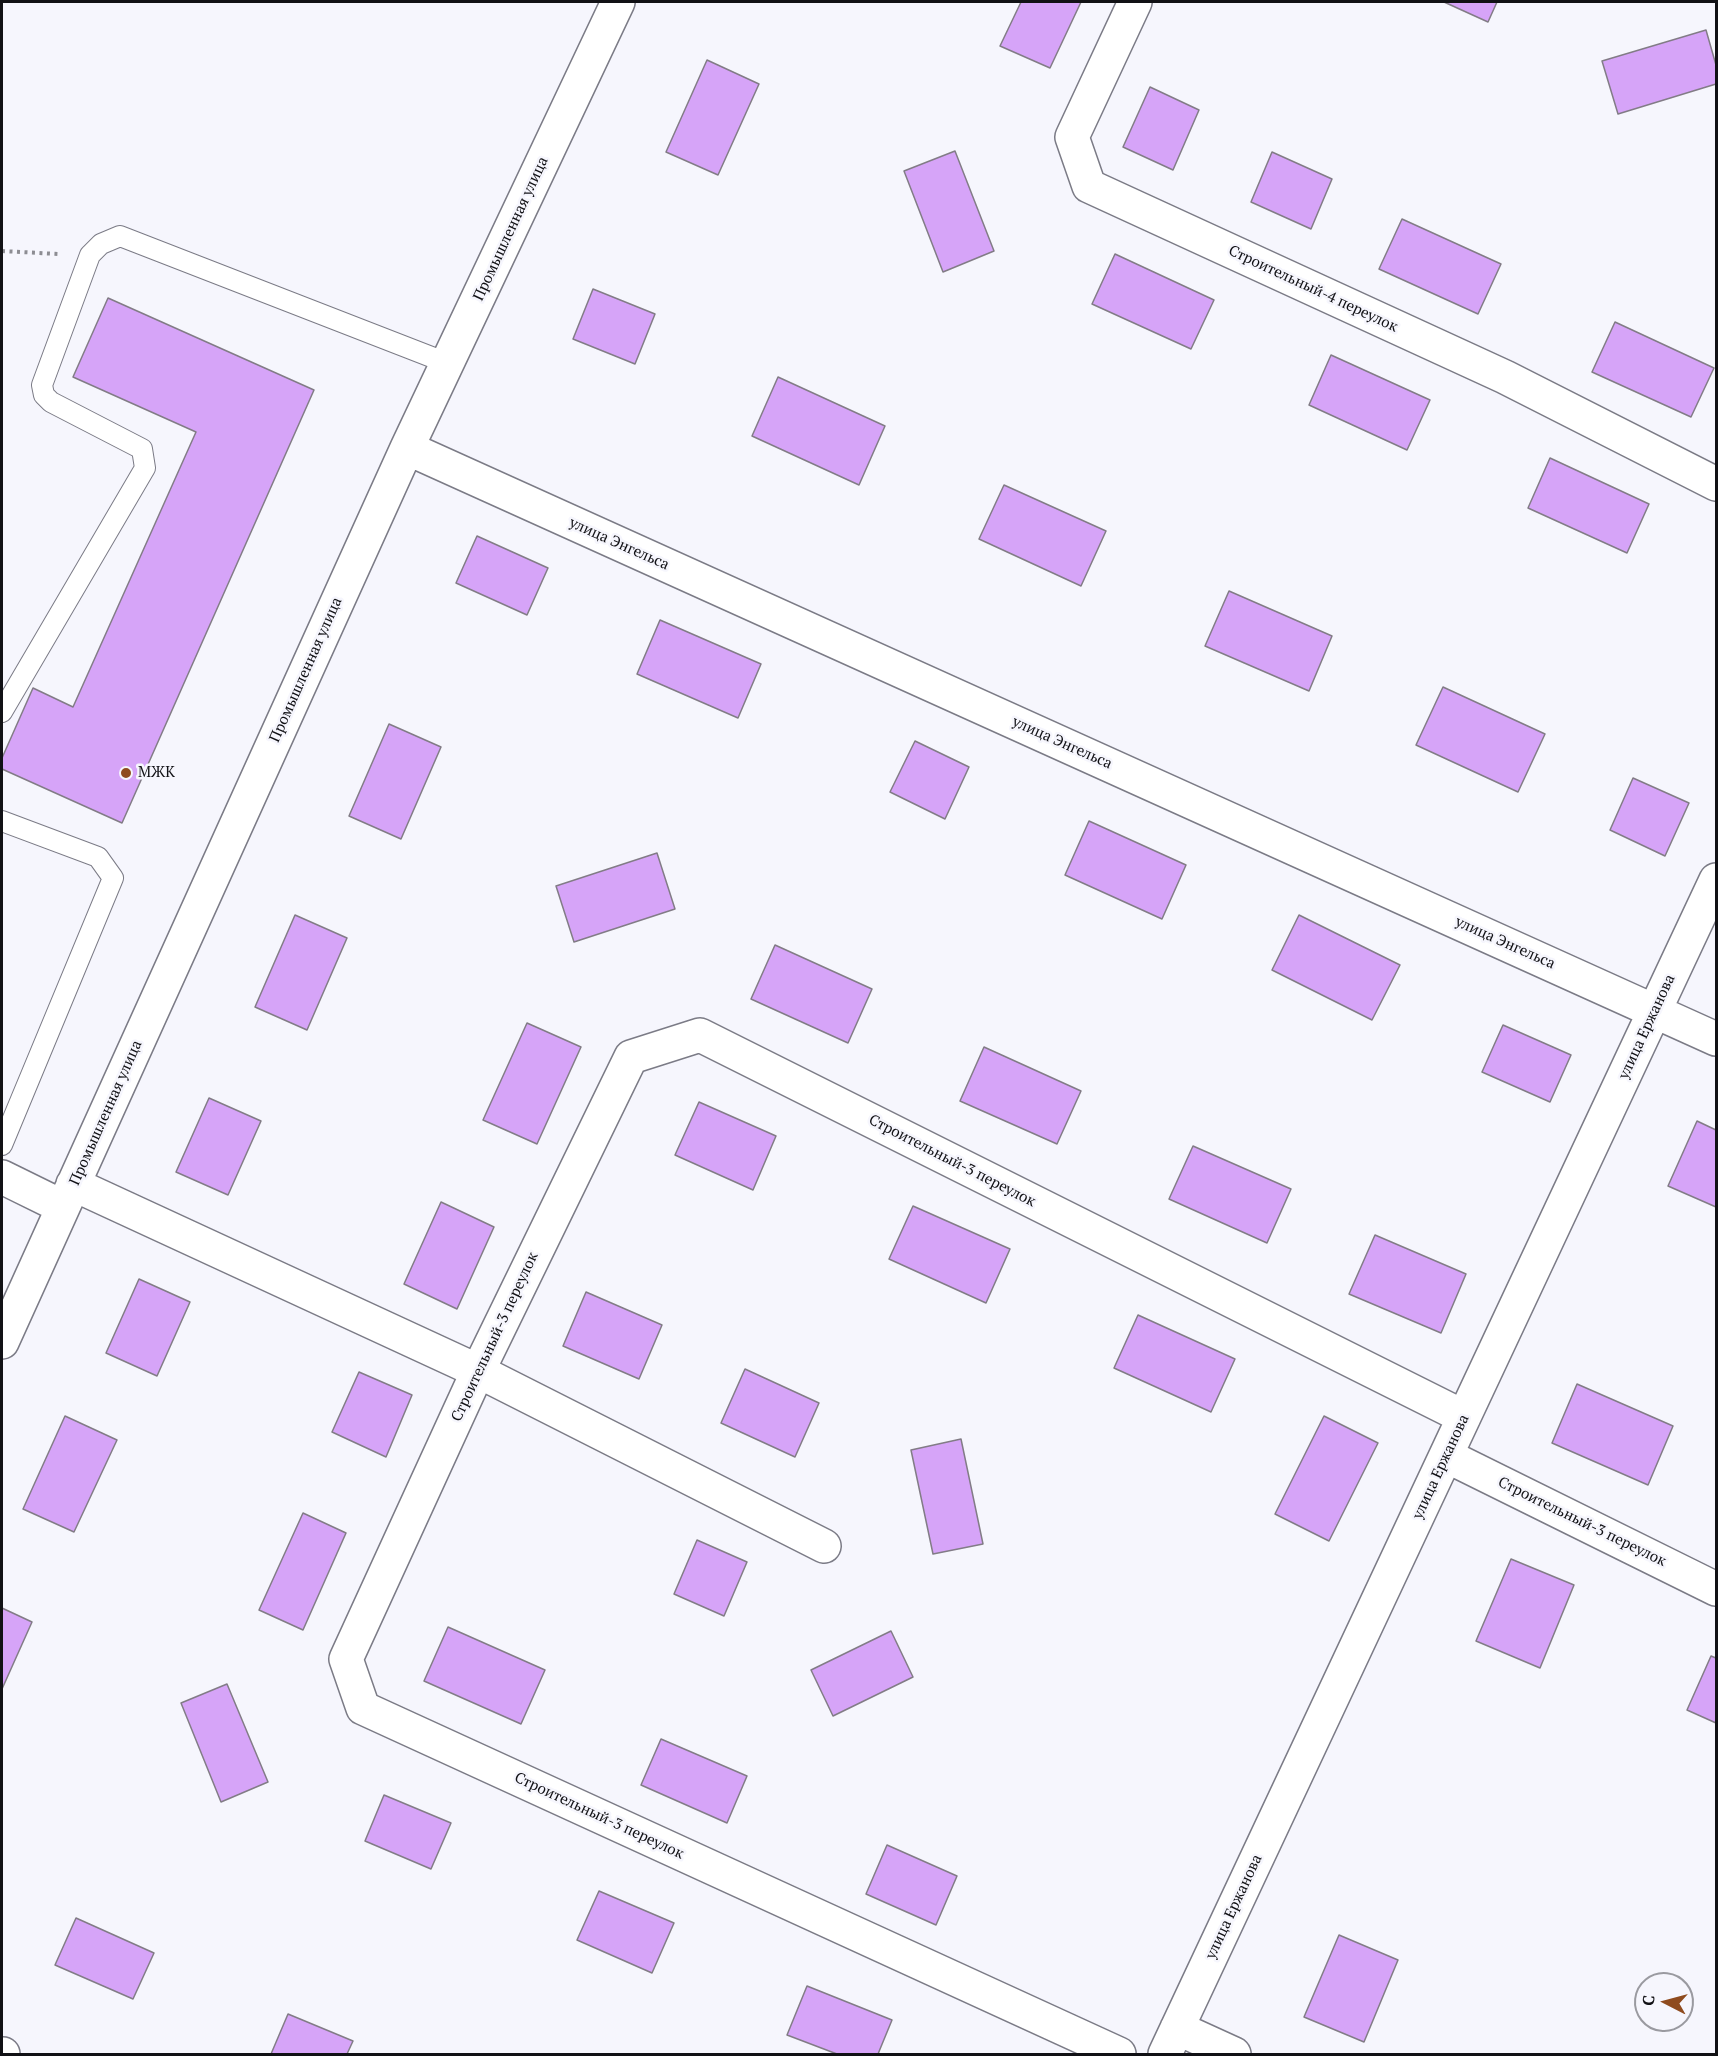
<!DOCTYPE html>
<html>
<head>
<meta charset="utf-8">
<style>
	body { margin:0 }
	#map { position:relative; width:1718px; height:2056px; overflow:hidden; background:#f6f6fd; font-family:"PT Serif",serif }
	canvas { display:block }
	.frame { position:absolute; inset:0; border:3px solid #111115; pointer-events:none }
	.north { position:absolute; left:1634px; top:1972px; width:60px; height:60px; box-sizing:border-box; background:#f6f6fd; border:2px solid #9a9aa0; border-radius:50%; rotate:276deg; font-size:16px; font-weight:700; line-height:24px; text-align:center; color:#111115 }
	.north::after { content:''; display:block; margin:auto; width:21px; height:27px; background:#8f4b1e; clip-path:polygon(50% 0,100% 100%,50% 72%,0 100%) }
</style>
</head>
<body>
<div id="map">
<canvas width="1718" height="2056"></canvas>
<div class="frame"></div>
<div class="north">С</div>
</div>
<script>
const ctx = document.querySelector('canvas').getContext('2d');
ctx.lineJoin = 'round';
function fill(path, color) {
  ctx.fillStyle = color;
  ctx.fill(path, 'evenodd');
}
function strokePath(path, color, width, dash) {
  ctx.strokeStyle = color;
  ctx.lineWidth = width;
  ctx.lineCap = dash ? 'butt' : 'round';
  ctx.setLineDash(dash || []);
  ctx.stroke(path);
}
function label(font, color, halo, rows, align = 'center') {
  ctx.font = font + ' "PT Serif",serif';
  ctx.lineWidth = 5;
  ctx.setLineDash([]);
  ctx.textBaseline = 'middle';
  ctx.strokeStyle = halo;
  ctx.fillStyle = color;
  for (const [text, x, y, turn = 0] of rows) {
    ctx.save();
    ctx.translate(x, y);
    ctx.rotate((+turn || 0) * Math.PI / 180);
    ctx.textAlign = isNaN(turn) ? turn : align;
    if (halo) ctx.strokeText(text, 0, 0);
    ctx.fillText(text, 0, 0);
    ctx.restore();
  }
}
const building = new Path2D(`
	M1021,2H1081L1050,68L1000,46Z
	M1444,2H1497L1488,22Z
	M1706,30L1716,65V84L1618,114L1602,61Z
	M707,60L759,84L718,175L666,152Z
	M1150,87L1199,110L1173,170L1123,147Z
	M955,151L994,251L943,272L904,171Z
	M1272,152L1332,179L1311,229L1251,202Z
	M1402,219L1501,264L1478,314L1379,269Z
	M1115,254L1214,300L1191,349L1092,304Z
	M593,289L655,314L635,364L573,339Z
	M108,298L314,390L122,823L2,769V758L33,688L73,707L196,432L73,377Z
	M1615,322L1714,368L1691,417L1592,372Z
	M1331,355L1430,400L1407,450L1309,405Z
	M778,377L885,426L859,485L752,436Z
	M1550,458L1649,504L1627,553L1528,508Z
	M1004,485L1106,531L1081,586L979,539Z
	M477,536L548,568L527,615L456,583Z
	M1229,591L1332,636L1309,691L1205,646Z
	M660,620L761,664L738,718L637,674Z
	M1443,687L1545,734L1518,792L1416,745Z
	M389,724L441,747L401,839L349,816Z
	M915,741L969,767L945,819L890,792Z
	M1633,778L1689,803L1665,856L1610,830Z
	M1089,821L1186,865L1162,919L1065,875Z
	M657,853L675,909L574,942L556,886Z
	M295,915L347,938L307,1030L255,1007Z
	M1299,915L1400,965L1372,1020L1272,970Z
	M775,945L872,989L848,1043L751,999Z
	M527,1023L581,1047L537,1144L483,1120Z
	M1503,1025L1571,1055L1550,1102L1482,1072Z
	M984,1047L1081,1091L1057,1144L960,1101Z
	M209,1098L261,1121L228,1195L176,1172Z
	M699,1102L776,1136L753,1190L675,1155Z
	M1697,1121L1716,1130V1207L1668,1186Z
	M1193,1146L1291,1189L1267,1243L1169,1199Z
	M441,1202L494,1227L457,1309L404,1284Z
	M913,1206L1010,1249L986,1303L889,1259Z
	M1375,1235L1466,1274L1441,1333L1349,1294Z
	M139,1279L190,1302L157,1376L106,1353Z
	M586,1292L662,1325L639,1379L563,1346Z
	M1138,1315L1235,1359L1211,1412L1114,1368Z
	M745,1369L819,1403L795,1457L721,1423Z
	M359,1372L412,1395L386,1457L332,1432Z
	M1577,1384L1673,1426L1648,1485L1552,1443Z
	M65,1416L117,1440L74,1532L23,1509Z
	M1324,1416L1378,1443L1329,1541L1275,1514Z
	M961,1439L983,1544L933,1554L911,1450Z
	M303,1513L346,1533L303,1630L259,1610Z
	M697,1540L747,1562L724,1616L674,1594Z
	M1511,1559L1574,1585L1540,1668L1476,1641Z
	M2,1608L32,1622L2,1689Z
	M448,1627L545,1670L521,1724L424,1681Z
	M891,1631L913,1677L833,1716L811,1670Z
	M1711,1656L1716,1658V1723L1687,1710Z
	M227,1684L268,1782L221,1802L181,1703Z
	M661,1739L747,1776L727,1823L641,1785Z
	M384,1795L451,1823L431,1869L365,1841Z
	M887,1845L957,1876L936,1925L866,1894Z
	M599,1891L674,1923L652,1973L577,1940Z
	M76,1918L154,1953L133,1999L55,1965Z
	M1339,1935L1398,1960L1364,2042L1304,2017Z
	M807,1986L892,2020L878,2054H837L787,2035Z
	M288,2014L353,2041L347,2054H271Z`);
const path = new Path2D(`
	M2,251L58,254`);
const service = new Path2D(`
	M2,712L145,468L142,449L51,402L44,395L42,385L90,255L101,244L120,236L447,363
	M2,821L98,857L113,878L2,1145`);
const minor = new Path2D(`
	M1135,2L1072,137L1089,186L1505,377L1716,484
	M407,448L1716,1039
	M2,1177L63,1207
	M73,1184L478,1371L824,1546
	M2,1342L407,448L618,2
	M1447,1456L1716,1589
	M1177,2028L1234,2054
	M2,2054H3
	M1119,2054L363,1708L346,1659L478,1371L631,1057L700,1035L1464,1417
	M1165,2054L1716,880`);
const markers = [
	[126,773,6,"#8f4b1e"]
];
const streetNames = [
	["Промышленная улица",511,229,-65],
	["Строительный-4 переулок",1313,289,25],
	["улица Энгельса",619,544,24],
	["Промышленная улица",306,670,-66],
	["улица Энгельса",1062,743,24],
	["улица Энгельса",1505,943,24],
	["улица Ержанова",1647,1027,-65],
	["Промышленная улица",106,1113,-66],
	["Строительный-3 переулок",952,1161,27],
	["Строительный-3 переулок",495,1337,-65],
	["улица Ержанова",1441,1467,-65],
	["Строительный-3 переулок",1582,1522,26],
	["Строительный-3 переулок",599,1816,25],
	["улица Ержанова",1234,1907,-65]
];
const poiNames = [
	["МЖК",138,773]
];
fill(building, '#d6a4f8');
strokePath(building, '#827c86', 1.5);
strokePath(service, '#7b7b86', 22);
strokePath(minor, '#7b7b86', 36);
strokePath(path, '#8d8d93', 4, [3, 4.5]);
strokePath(service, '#fff', 20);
strokePath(minor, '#fff', 33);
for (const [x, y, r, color] of markers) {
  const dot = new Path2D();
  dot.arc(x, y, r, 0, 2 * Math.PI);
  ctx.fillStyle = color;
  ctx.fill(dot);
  strokePath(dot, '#f6f6fd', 2);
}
label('15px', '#111115', '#f6f6fd', streetNames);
label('15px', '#111115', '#f6f6fd', poiNames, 'left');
</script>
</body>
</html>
